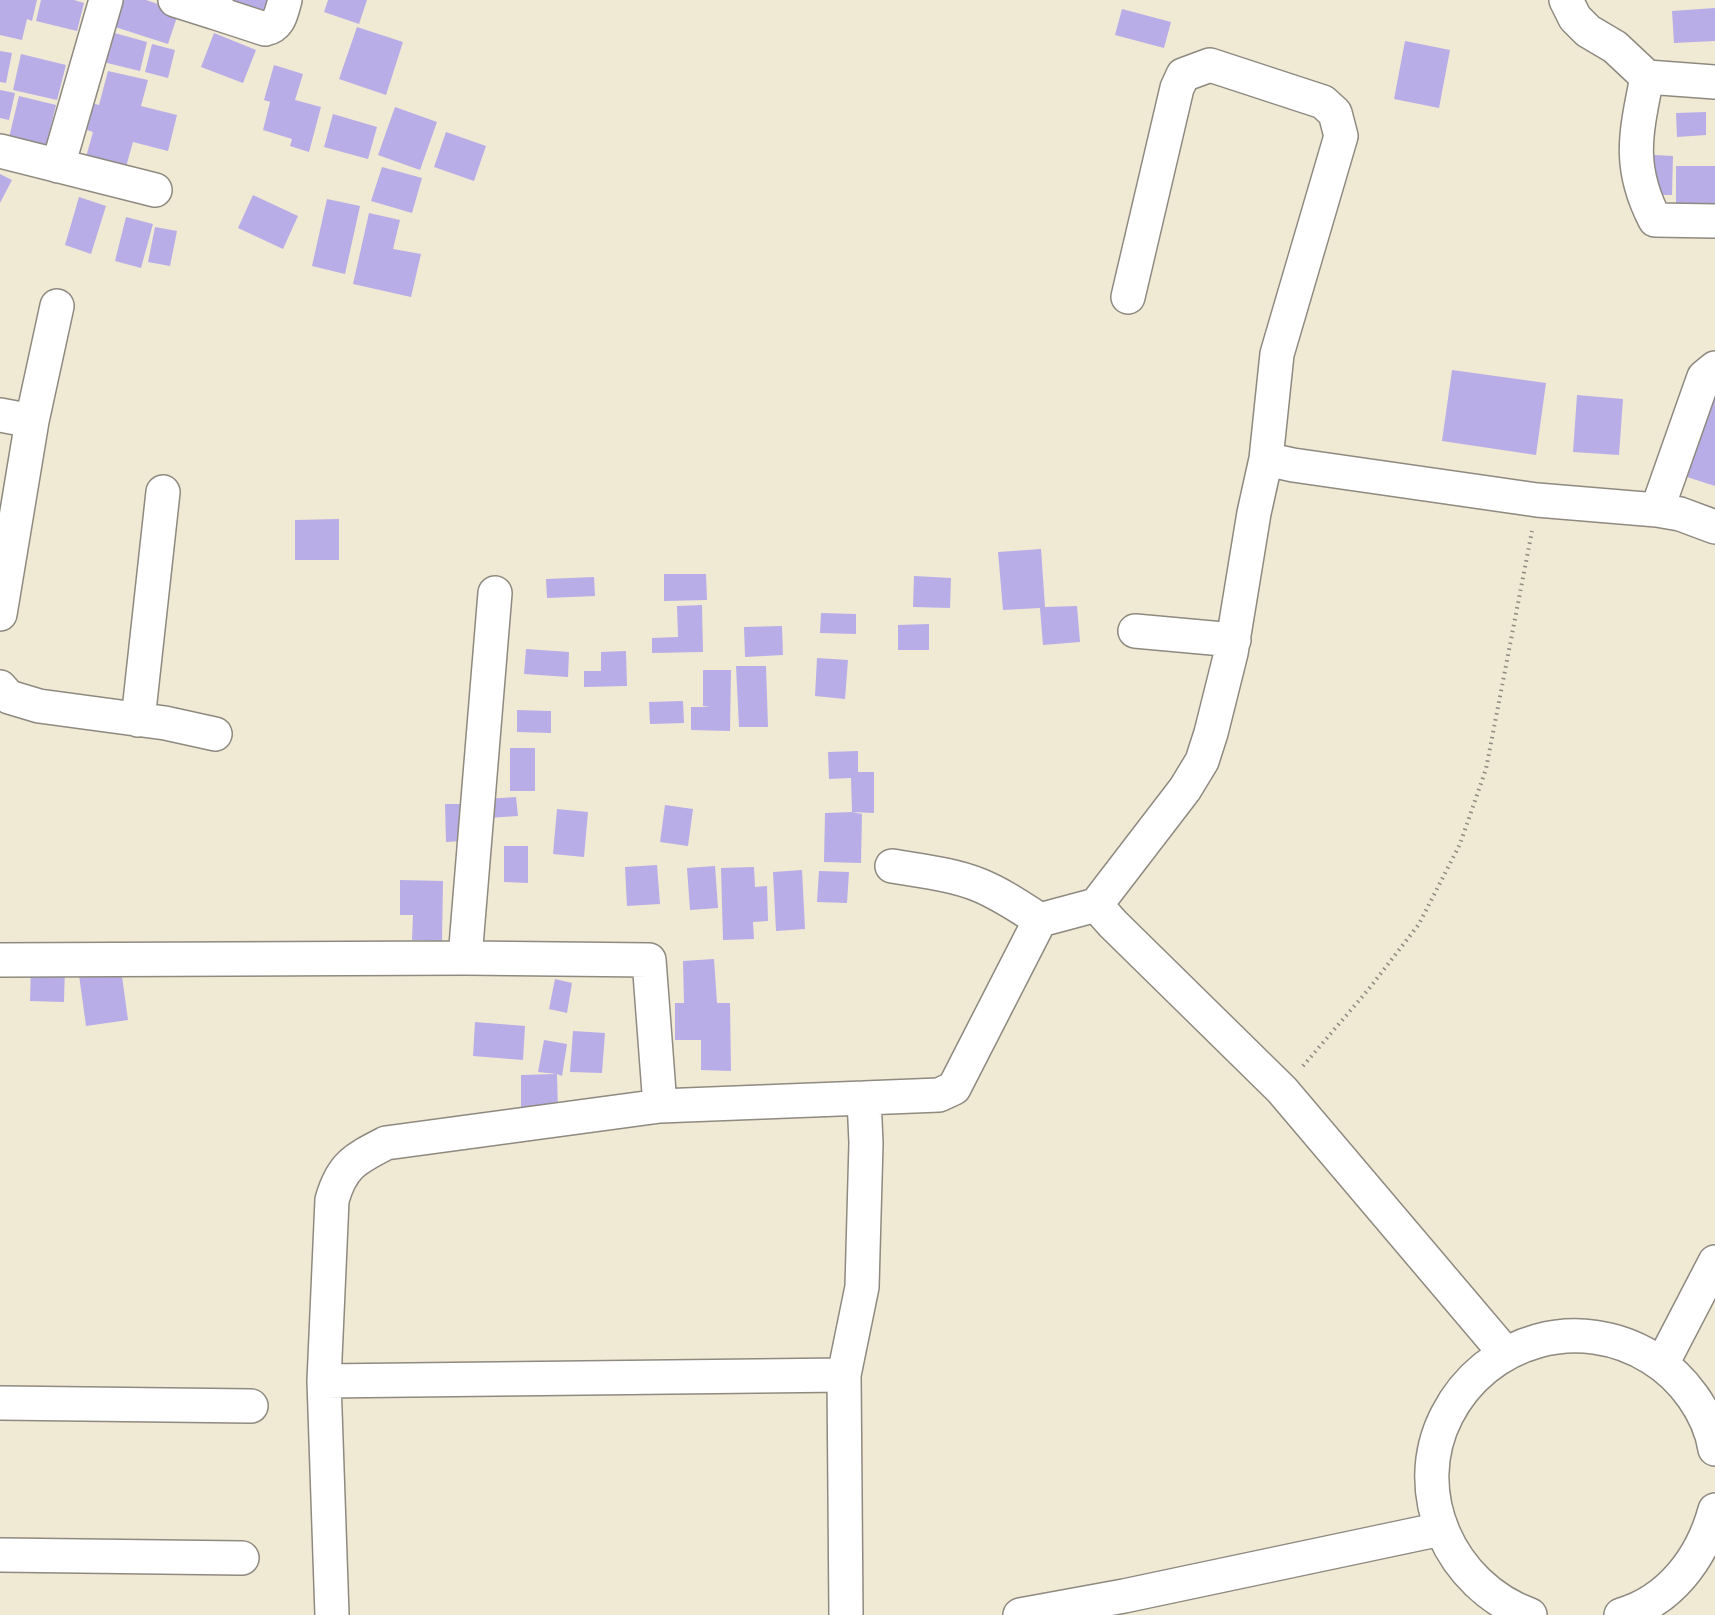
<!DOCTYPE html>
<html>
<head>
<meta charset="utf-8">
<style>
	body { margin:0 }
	canvas { display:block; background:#f0e9d4 }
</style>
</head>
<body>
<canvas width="1715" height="1615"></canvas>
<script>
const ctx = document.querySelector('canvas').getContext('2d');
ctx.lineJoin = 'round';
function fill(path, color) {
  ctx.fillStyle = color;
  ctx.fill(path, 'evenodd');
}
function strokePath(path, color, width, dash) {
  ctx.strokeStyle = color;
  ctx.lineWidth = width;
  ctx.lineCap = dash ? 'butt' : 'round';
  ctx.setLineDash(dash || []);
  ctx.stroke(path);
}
const building = new Path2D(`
	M0,0H37L32,21L27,19L22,40L0,35Z
	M41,0H74L84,3L77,31L36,21Z
	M120,0H146L179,11L168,44L112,26Z
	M230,0H275L271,15L229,4Z
	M328,0H367L359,24L324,12Z
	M1715,8V41L1674,43L1672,11Z
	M1122,9L1171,22L1164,48L1115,35Z
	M357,27L403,42L386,95L339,79Z
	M111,32L147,42L140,71L103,62Z
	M214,33L256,50L243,83L201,67Z
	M1405,41L1450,50L1439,108L1394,99Z
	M152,44L175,50L168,78L145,72Z
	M0,51L12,53L6,83L0,82Z
	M21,54L66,65L57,100L13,90Z
	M274,65L303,74L295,100L321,107L309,152L290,146L292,139L263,130L270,102L264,100Z
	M108,71L148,80L141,106L177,115L168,151L133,142L126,167L86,157L93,132L84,129L91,103L99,105Z
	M0,90L15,93L9,120L0,118Z
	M19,96L56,105L43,158L6,150Z
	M395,107L437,122L420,170L378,155Z
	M1706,112V135L1677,137L1676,113Z
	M333,114L377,127L368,159L324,147Z
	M446,132L486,146L474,181L434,167Z
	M1654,155L1673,156L1672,195H1653Z
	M1676,166H1715V206L1676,205Z
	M382,167L422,178L412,213L371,201Z
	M0,174L12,180L0,203Z
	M253,195L298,216L283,249L238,228Z
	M79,197L106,206L91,254L65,245Z
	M327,199L360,206L345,274L312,266Z
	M369,213L400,220L393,249L421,254L411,297L353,284Z
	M126,217L153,224L141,268L115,261Z
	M155,227L177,231L170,266L148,262Z
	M1452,370L1546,383L1536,455L1442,441Z
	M1714,387H1715V486L1687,477Z
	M1577,395L1623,399L1619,455L1573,452Z
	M339,519V560H295V520Z
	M1041,549L1045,607L1077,606L1080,642L1043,645L1040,608L1003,610L998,552Z
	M664,574H706L707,600L664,601Z
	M914,576L951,578L950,608L913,607Z
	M594,577L595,596L547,598L546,579Z
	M702,605L703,652L652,653V638L678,637L677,606Z
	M821,613L856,614V634L820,633Z
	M929,624V650H898V625Z
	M782,626L783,655L745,657L744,627Z
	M526,649L569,652L568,677L524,674Z
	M626,651L627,686L584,687V671H601V652Z
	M817,658L848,660L845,699L815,696Z
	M736,666H766L768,727H739Z
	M703,670H731L730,731L691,730V707H710L703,706Z
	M683,701L684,723L650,724L649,702Z
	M517,710L551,711V733L517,732Z
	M510,748H535V791H510Z
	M858,751V772H874V813L852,812L851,778L829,779L828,752Z
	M516,797L518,816L487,818L486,799Z
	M445,804H461L462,841L446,842Z
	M665,805L693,809L688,846L660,842Z
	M557,809L588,812L584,857L553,854Z
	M852,812L862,814L861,863L824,862L825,813Z
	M504,846H528V883L504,882Z
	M657,865L660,904L627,906L625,867Z
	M715,866L718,908L690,910L687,868Z
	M754,867L755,887L767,886L768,921L753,922L754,939L723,940L721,868Z
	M802,870L805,929L776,931L773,872Z
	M819,871L849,872L847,903L817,902Z
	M400,880L443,881L442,941L412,940L413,915H400Z
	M714,959L717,1003H730L731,1071L701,1070V1040H675V1003H684L683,961Z
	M31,965L65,966L64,1002L30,1001Z
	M121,969L128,1020L86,1026L79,975Z
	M555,979L572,983L567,1013L549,1009Z
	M475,1022L525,1026L523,1060L473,1056Z
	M573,1031L605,1033L602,1073L570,1072Z
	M544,1040L567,1044L562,1076L557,1074L558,1111H521V1075L557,1074L538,1072Z`);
const path = new Path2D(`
	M1303,1066L1368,990L1419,924L1460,844L1486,769L1532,531`);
const minor = new Path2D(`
	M175,0L213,12L216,0
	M1566,0L1575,18L1588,31L1615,47L1647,77L1715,82
	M213,12L265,29C280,26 281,13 285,0
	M1647,77C1636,133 1627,166 1655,220L1715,221
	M0,151L155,190
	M58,166L106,0
	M0,415L32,421
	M1266,459L1293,465L1537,500L1657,510L1680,514L1715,527
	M1657,510L1700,388L1704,377L1715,368
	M0,614L32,421L57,306
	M1135,631L1234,640
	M0,687L9,697L39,706L165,723L215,734
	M138,720L163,492
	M892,866C921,871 952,874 979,885C1001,894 1020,907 1040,920L1096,905L1113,924L1282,1090L1505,1353
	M1096,905L1185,789L1202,761L1211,733L1231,653L1254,513L1266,459L1277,354L1341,136L1335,113L1323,102L1210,65L1183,75L1177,88L1128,297
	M465,958L495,593
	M0,960L465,958L649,960L660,1106
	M1662,1364L1715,1262
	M324,1381L844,1375
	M0,1403L251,1406
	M0,1555L242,1558
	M332,1615L324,1381L332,1200C342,1165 355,1159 386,1143L660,1106L864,1098
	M846,1615L844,1375L862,1287L866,1143L864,1098L939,1095L954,1088L1040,920
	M1020,1615L1124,1596L1441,1529
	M1530,1615C1450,1586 1407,1492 1447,1415C1486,1339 1580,1313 1652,1358C1683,1377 1709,1412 1715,1449
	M1621,1615C1670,1601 1702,1558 1715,1510`);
fill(building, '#b9ade8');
strokePath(minor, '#8e8a80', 36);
strokePath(path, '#8e8a80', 4, [1.5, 4.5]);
strokePath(minor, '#fff', 33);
</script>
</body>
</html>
